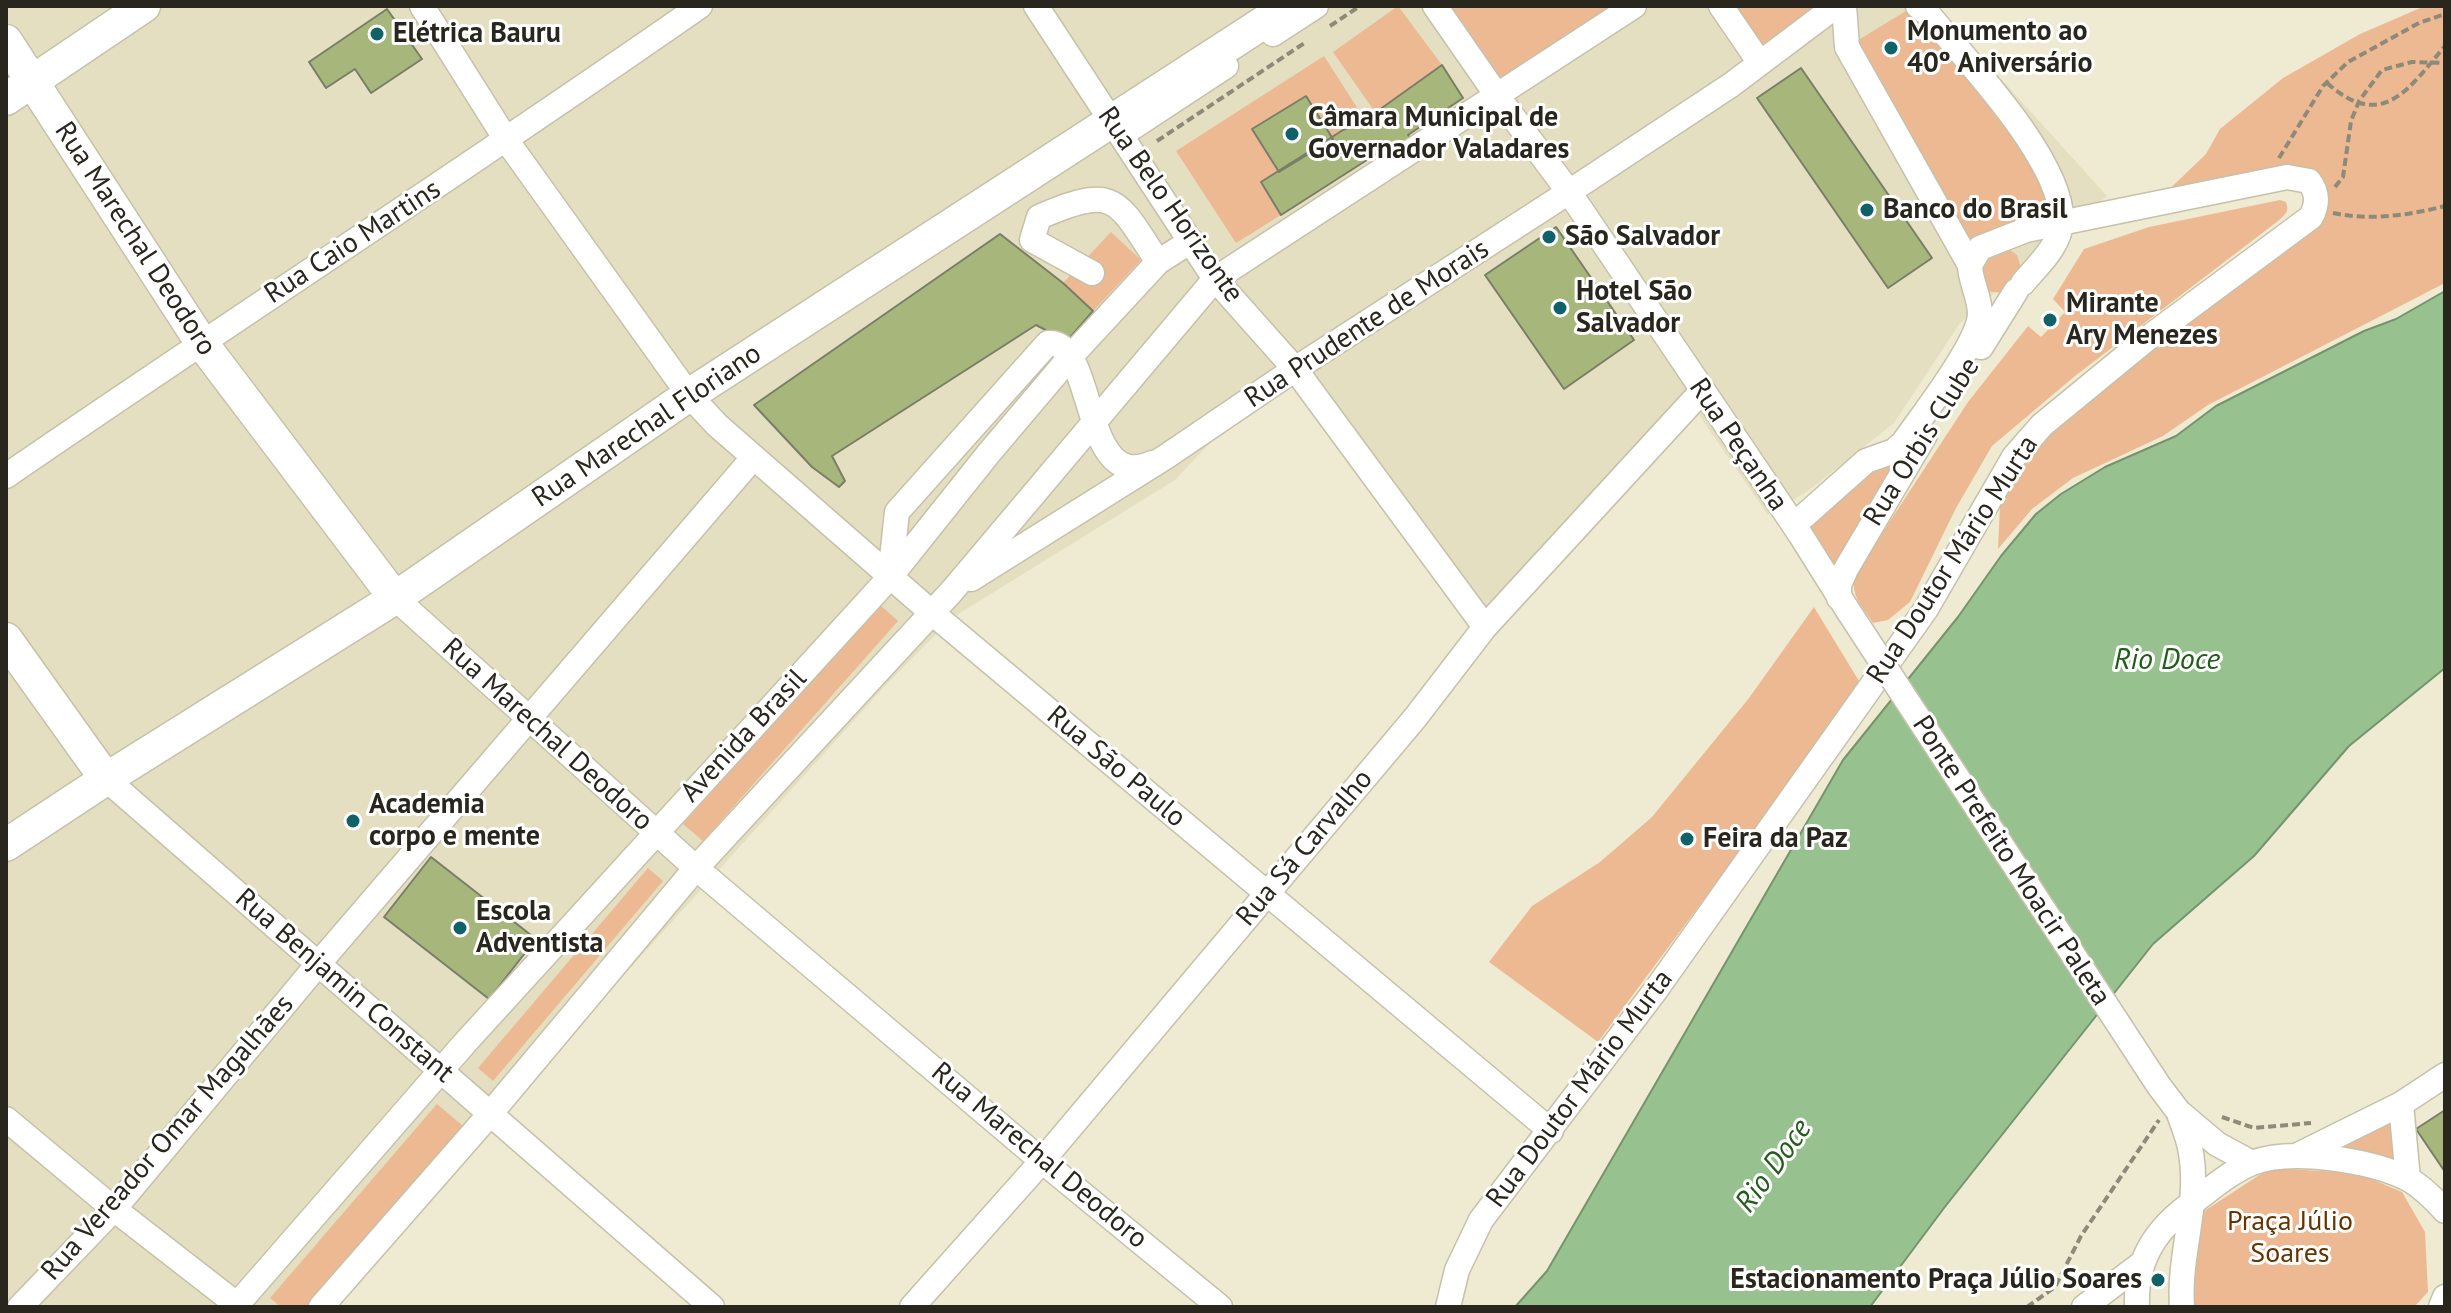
<!DOCTYPE html>
<html>
<head>
<meta charset="utf-8">
<style>
	body { margin:0 }
	#map { position:relative; width:2451px; height:1313px; overflow:hidden; background:#efebd2; font-family:"PT Sans",sans-serif }
	canvas { display:block }
	.frame { position:absolute; inset:0; border:8px solid #28261d; pointer-events:none }
</style>
</head>
<body>
<div id="map">
<canvas width="2451" height="1313"></canvas>
<div class="frame"></div>
</div>
<script>
const ctx = document.querySelector('canvas').getContext('2d');
ctx.lineJoin = 'round';
function fill(path, color) {
  ctx.fillStyle = color;
  ctx.fill(path, 'evenodd');
}
function strokePath(path, color, width, dash) {
  ctx.strokeStyle = color;
  ctx.lineWidth = width;
  ctx.lineCap = dash ? 'butt' : 'round';
  ctx.setLineDash(dash || []);
  ctx.stroke(path);
}
function label(font, color, halo, rows, align = 'center') {
  ctx.font = font + ' "PT Sans",sans-serif';
  ctx.lineWidth = 6;
  ctx.setLineDash([]);
  ctx.textBaseline = 'middle';
  ctx.strokeStyle = halo;
  ctx.fillStyle = color;
  for (const [text, x, y, turn = 0] of rows) {
    ctx.save();
    ctx.translate(x, y);
    ctx.rotate((+turn || 0) * Math.PI / 180);
    ctx.textAlign = isNaN(turn) ? turn : align;
    if (halo) ctx.strokeText(text, 0, 0);
    ctx.fillText(text, 0, 0);
    ctx.restore();
  }
}
const built = new Path2D(`
	M6,6H1935L2107,196L1960,323L1894,423L1808,491L1768,515L1697,412L1485,606L1295,353L1175,480L952,618L885,686L324,1307H6Z`);
const green = new Path2D(`
	M1398,6L1442,65L1375,112L1333,52Z
	M1438,6H1631L1498,96Z
	M1727,6H1827L1762,57Z
	M1914,6L2013,118L2061,224L1968,262L1847,47Z
	M2425,6H2445V283L2208,405L2163,436L2073,478L2032,509L1998,549L2000,505L2024,465L2063,419L2316,220V184L2156,202L2206,154L2220,129L2283,78L2360,34Z
	M1324,56L1365,120L1333,139L1305,96L1252,128L1279,172L1261,183L1281,215L1236,243L1176,151Z
	M2280,200L2286,202C2290,211 2285,215 2278,221L2075,376L1992,446L1956,508L1910,602L1888,620L1873,623C1861,604 1847,593 1858,570L1968,402L2028,326L2041,337L2065,312L2053,299L2084,249L2149,227Z
	M1111,232L1141,260L1093,311L1063,283Z
	M2004,246L2017,255L2022,271L2002,293L1986,291L1973,264Z
	M1884,463L1890,467L1891,473L1837,572L1804,518Z
	M879,604L898,621L703,841L683,824Z
	M1814,607L1862,686L1598,1042L1489,962L1532,906L1600,862L1652,817L1749,698Z
	M648,868L663,881L493,1081L478,1068Z
	M437,1104L463,1126L308,1307H281L270,1298Z
	M2394,1115L2400,1169L2320,1150Z
	M2270,1168L2357,1173L2402,1192L2425,1232L2428,1292L2414,1307H2191L2192,1219Z`);
const water = new Path2D(`
	M2445,291V668L2349,746L2254,856L2153,944L1944,1208L1870,1307H1515L1547,1271L1843,760L1958,617L2001,556L2036,514L2061,494L2105,467L2176,436L2216,406L2364,331L2396,319Z`);
const building = new Path2D(`
	M387,9L422,59L371,93L355,69L326,88L309,62Z
	M1442,65L1463,98L1408,135L1415,145L1388,163L1381,151L1281,215L1261,182L1343,130L1365,120Z
	M1801,68L1932,258L1888,288L1757,98Z
	M1306,96L1333,139L1279,172L1252,129Z
	M1556,227L1634,340L1564,389L1485,275Z
	M1000,234L1063,283L1093,311L1067,341L1036,325L832,456L845,481L839,487L812,467L754,405Z
	M431,857L536,939L489,999L384,917Z
	M2445,1110V1172L2416,1129Z`);
const path = new Path2D(`
	M1330,26L1360,6
	M2327,83C2383,133 2410,87 2445,46
	M1157,141L1306,42
	M2279,158L2323,86L2348,62L2419,23L2445,14
	M2335,187L2343,177L2351,121L2359,101L2382,70L2412,62L2445,63
	M2333,213C2370,221 2410,215 2445,206
	M2222,1117L2254,1128L2311,1123
	M2027,1307L2055,1287L2081,1236L2159,1120`);
const minor = new Path2D(`
	M422,6L507,141L689,395L717,425L931,612L1551,1131
	M1036,6L1215,279L1295,369L1485,627
	M1435,6L1498,97L1569,192L1800,534L1847,609
	M1721,6L1760,63
	M1844,6L1847,47L1970,265
	M1918,6L1928,14C1966,60 2065,163 2061,222C2060,246 2037,266 2023,283
	M1273,34L1316,6
	M1121,135L1226,66
	M1092,273L1032,240L1039,217C1116,184 1116,198 1158,262
	M1981,347L2016,291
	M6,476C236,318 471,166 700,6
	M890,577L897,512L1048,343C1097,339 1080,495 1152,463
	M971,579L1167,456L1295,369L1569,192L1731,85L1836,6
	M395,598L696,868L1042,1161L1220,1307
	M1839,598V585L1846,569L1925,435
	M106,779L712,1307
	M2401,1104L2408,1179
	M2178,1111C2183,1125 2189,1139 2191,1153C2200,1204 2178,1255 2182,1307
	M2179,1112L2217,1144L2252,1163
	M6,1119L114,1209L240,1307
	M2298,1155L2401,1104L2445,1075
	M20,1307L114,1209L319,963L753,458
	M235,1307L464,1044L890,577L989,453L1071,356L1158,262L1191,241
	M321,1307L490,1114L696,868L952,591L1215,279L1634,6
	M912,1307L1042,1161L1415,718L1485,627L1702,391
	M1448,1307L1457,1270L1481,1220L1655,991L1926,609L2014,457L2042,425L2148,338L2311,217C2318,204 2318,193 2309,181L2287,177L2026,230L1980,248L1970,265C1970,281 1980,297 1980,314C1979,343 1922,416 1903,443L1894,451L1866,461L1803,517
	M2084,1307L2141,1264
	M2137,1307C2135,1258 2157,1227 2196,1200C2213,1187 2232,1171 2252,1163C2290,1148 2373,1160 2408,1179C2421,1186 2435,1200 2445,1211
	M2441,1307L2445,1297`);
const major = new Path2D(`
	M6,41L201,342L395,598
	M6,99L144,6
	M6,639L106,779
	M6,845L106,779L395,598L689,395L1289,6`);
const minorBridge = new Path2D(`
	M1847,609L2159,1086L2178,1111`);
const markers = [
	[377,34,8,"#116168"],
	[1891,48,8,"#116168"],
	[1292,134,8,"#116168"],
	[1867,210,8,"#116168"],
	[1549,237,8,"#116168"],
	[1560,308,8,"#116168"],
	[2050,320,8,"#116168"],
	[353,821,8,"#116168"],
	[1687,839,8,"#116168"],
	[460,928,8,"#116168"],
	[2158,1280,8,"#116168"]
];
const poiNames = [
	["Monumento ao",1907,32],
	["40º Aniversário",1907,64],
	["Elétrica Bauru",393,34],
	["Câmara Municipal de",1308,118],
	["Governador Valadares",1308,150],
	["Banco do Brasil",1883,210],
	["São Salvador",1565,237],
	["Hotel São",1576,292],
	["Salvador",1576,324],
	["Mirante",2066,304],
	["Ary Menezes",2066,336],
	["Academia",369,805],
	["corpo e mente",369,837],
	["Feira da Paz",1703,839],
	["Escola",476,912],
	["Adventista",476,944],
	["Estacionamento Praça Júlio Soares",2142,1280,"right"]
];
const streetNames = [
	["Rua Belo Horizonte",1170,205,55],
	["Rua Marechal Deodoro",135,239,57],
	["Rua Caio Martins",353,242,-33],
	["Rua Prudente de Morais",1367,324,-33],
	["Rua Marechal Floriano",647,426,-34],
	["Rua Orbis Clube",1922,442,-58],
	["Rua Peçanha",1738,445,56],
	["Rua Doutor Mário Murta",1953,560,-57],
	["Rua Marechal Deodoro",547,735,42],
	["Avenida Brasil",744,736,-47],
	["Rua São Paulo",1116,767,40],
	["Rua Sá Carvalho",1305,848,-50],
	["Ponte Prefeito Moacir Paleta",2011,861,57],
	["Rua Benjamin Constant",344,986,41],
	["Rua Doutor Mário Murta",1580,1089,-53],
	["Rua Vereador Omar Magalhães",168,1138,-49],
	["Rua Marechal Deodoro",1039,1156,40]
];
const parkNames = [
	["Praça Júlio",2290,1222],
	["Soares",2290,1254]
];
const waterNames = [
	["Rio Doce",2167,660],
	["Rio Doce",1774,1166,-54]
];
fill(built, '#e4dfc0');
fill(green, '#edb993');
fill(water, '#97c28f');
strokePath(water, '#76936d', 2);
fill(building, '#a7b77b');
strokePath(building, '#787e68', 2);
strokePath(minor, '#c5c1aa', 27);
strokePath(major, '#c5c1aa', 35);
strokePath(path, '#8d8a79', 4, [8, 4]);
strokePath(minor, '#fff', 24);
strokePath(major, '#fff', 32);
strokePath(minorBridge, '#c5c1aa', 27, []);
strokePath(minorBridge, '#fff', 24);
for (const [x, y, r, color] of markers) {
  const dot = new Path2D();
  dot.arc(x, y, r, 0, 2 * Math.PI);
  ctx.fillStyle = color;
  ctx.fill(dot);
  strokePath(dot, '#fff', 3);
}
label('bold 28px', '#28261d', '#fff', poiNames, 'left');
label('28px', '#28261d', '#fff', streetNames);
label('28px', '#663400', '#fff', parkNames);
label('italic 30px', '#245d1b', '#fff', waterNames);
</script>
</body>
</html>
